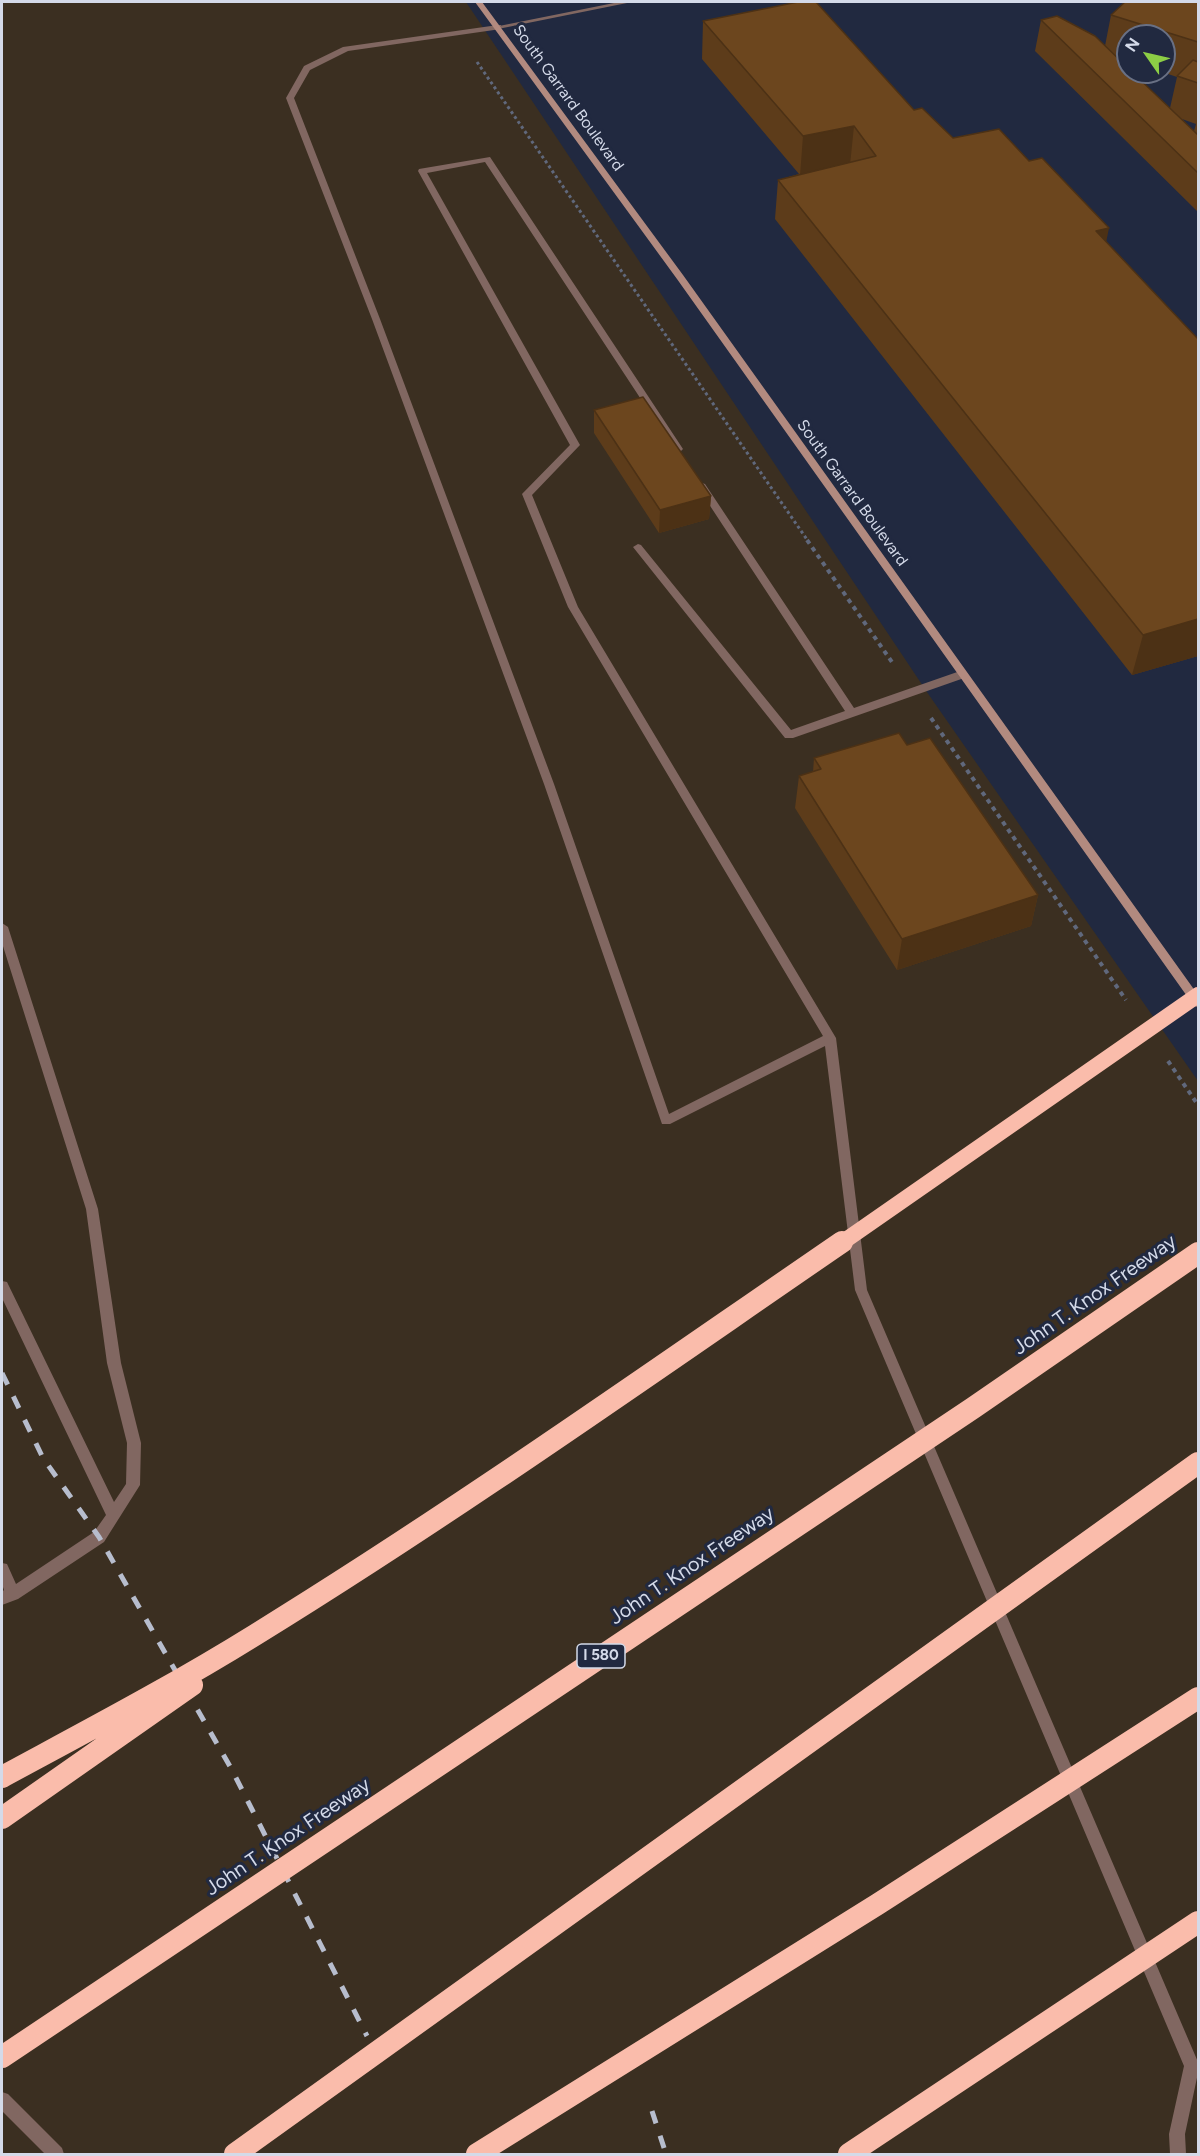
<!DOCTYPE html>
<html>
<head>
<meta charset="utf-8">
<style>
	body { margin:0 }
	#map { position:relative; width:1200px; height:2156px; overflow:hidden; background:#212940; font-family:Figtree,sans-serif }
	canvas { display:block }
	.frame { position:absolute; inset:0; border:3px solid #d4dae9; pointer-events:none }
	.north { position:absolute; left:1116px; top:24px; width:60px; height:60px; box-sizing:border-box; background:#212940; border:2px solid #697084; border-radius:50%; rotate:304deg; font-size:16px; font-weight:700; line-height:24px; text-align:center; color:#d4dae9 }
	.north::after { content:''; display:block; margin:auto; width:21px; height:27px; background:#8cce45; clip-path:polygon(50% 0,100% 100%,50% 72%,0 100%) }
</style>
</head>
<body>
<div id="map">
<canvas width="1200" height="2156"></canvas>
<div class="frame"></div>
<div class="north">N</div>
</div>
<script>
const ctx = document.querySelector('canvas').getContext('2d');
ctx.lineJoin = 'round';
function fill(path, color) {
  ctx.fillStyle = color;
  ctx.fill(path, 'evenodd');
}
function strokePath(path, color, width, dash) {
  ctx.strokeStyle = color;
  ctx.lineWidth = width;
  ctx.lineCap = dash ? 'butt' : 'round';
  ctx.setLineDash(dash || []);
  ctx.stroke(path);
}
function label(font, color, halo, rows, align = 'center') {
  ctx.font = font + ' Figtree,sans-serif';
  ctx.lineWidth = 6;
  ctx.setLineDash([]);
  ctx.textBaseline = 'middle';
  ctx.strokeStyle = halo;
  ctx.fillStyle = color;
  for (const [text, x, y, turn = 0] of rows) {
    ctx.save();
    ctx.translate(x, y);
    ctx.rotate((+turn || 0) * Math.PI / 180);
    ctx.textAlign = isNaN(turn) ? turn : align;
    if (halo) ctx.strokeText(text, 0, 0);
    ctx.fillText(text, 0, 0);
    ctx.restore();
  }
}
const industrial = new Path2D(`
	M2,2H466L929,695L1198,1081V2154H2Z`);
const pathFar1 = new Path2D(`
	M477,62L808,541`);
const path = new Path2D(`
	M807,540L894,665
	M931,718L1126,1000
	M1168,1061L1198,1105`);
const lane = new Path2D(`
	M498,25H501V29L348,51L310,70L294,98L380,319L554,784L669,1114L823,1036L568,607L522,494L570,445L418,171L419,169L490,157L683,449L681,451H675L485,162L427,173L580,445L532,495L578,607L836,1038L867,1290L1198,2062V2073L1185,2134L1186,2154H1170L1169,2134L1184,2066L855,1290L825,1046L670,1124H662L544,784L372,319L286,98L304,66L343,47Z
	M702,483L705,484L854,708L963,670L968,674L967,677L793,738H785L633,547L638,544L641,545L791,730L845,711L697,486Z
	M2,923L8,927L98,1209L121,1363L141,1443L140,1485L104,1542L18,1599L2,1605V1592L4,1590L2,1584V1563L7,1564L16,1584L94,1532L106,1515L2,1298V1281L7,1282L114,1502L126,1484L127,1443L107,1363L86,1209L2,943Z
	M2,2092L8,2094L62,2148L64,2154H45L2,2111Z`);
const street = new Path2D(`
	M619,2H632L498,29L494,27Z`);
const secondary = new Path2D(`
	M475,2H482L683,275L1198,995V1007L1194,1006L677,279Z`);
const rail = new Path2D(`
	M2,1373L43,1458L99,1537L232,1770L367,2036
	M652,2111L666,2154`);
const highwayBridgeFar1 = new Path2D(`
	M840,1244L1198,995`);
const highwayBridge = new Path2D(`
	M2,1777C87,1731 173,1686 255,1635C456,1511 648,1375 842,1242
	M2,1818L192,1685
	M2,2057L973,1408L1198,1253
	M235,2154L1198,1463
	M477,2154L878,1904L1198,1698
	M849,2154L1198,1922`);
const wall = new Path2D(`
	M1198,2V212L1035,51L1041,20L1105,46L1111,15ZM1128,36H1164V72H1162L1177,77L1170,108L1117,58L1128,61ZM1182,119L1196,124L1194,131Z
	M703,21L914,110L953,138L1106,242L1198,656L1132,675L775,219L778,180L799,174L702,59Z
	M594,410L711,496L709,519L659,533L594,433Z
	M907,745L1038,895L1031,926L897,970L795,808L799,776L813,772L814,758Z`);
const shadedWall = new Path2D(`
	M854,126L850,165L800,176L803,136Z
	M1109,228L1101,268L1096,231Z
	M711,496L709,519L659,533L660,510Z
	M1198,619V656L1132,675L1143,635Z
	M1038,895L1031,926L897,970L902,939Z`);
const building = new Path2D(`
	M798,2H816L914,110L922,108L953,138L999,129L1029,161L1042,158L1109,228L1096,231L1198,339V619L1143,635L778,180L876,156L854,126L803,136L703,21Z
	M1125,2H1198V42L1111,15Z
	M1057,16L1095,36L1128,68V72H1132L1198,135V173L1041,20Z
	M1193,60L1198,62V83L1177,76Z
	M643,397L711,496L660,510L594,410Z
	M899,733L907,745L930,738L1038,895L902,939L799,776L821,769L814,758Z`);
const shields = [
	[601,1656,48]
];
const shieldNames = [
	["I 580",601,1656]
];
const streetNames = [
	["South Garrard Boulevard",568,98,54],
	["South Garrard Boulevard",852,493,54]
];
const nearStreetnames = [
	["John T. Knox Freeway",1095,1295,-35],
	["John T. Knox Freeway",692,1566,-34],
	["John T. Knox Freeway",288,1837,-34]
];
fill(industrial, '#3b2f21');
strokePath(pathFar1, '#60687c', 3, [3, 3]);
strokePath(path, '#60687c', 4, [4.5, 4.5]);
fill(lane, '#816761');
fill(street, '#816761');
fill(secondary, '#b28a7f');
strokePath(rail, '#b7bdcd', 5, [13, 13]);
strokePath(highwayBridgeFar1, '#fabcab', 16);
strokePath(highwayBridge, '#fabcab', 22);
fill(wall, '#5d3c1a');
fill(shadedWall, '#4c3115');
fill(building, '#6c461e');
strokePath(building, '#4c3115', 1.5);
for (const [x, y, w] of shields) {
  const box = new Path2D();
  box.roundRect(x - w / 2, y - 12, w, 24, 4.5);
  ctx.fillStyle = '#212940';
  ctx.fill(box);
  strokePath(box, '#d4dae9', 1.5);
}
label('bold 15px', '#d4dae9', null, shieldNames);
label('16px', '#d4dae9', '#212940', streetNames);
label('20px', '#d4dae9', '#212940', nearStreetnames);
</script>
</body>
</html>
